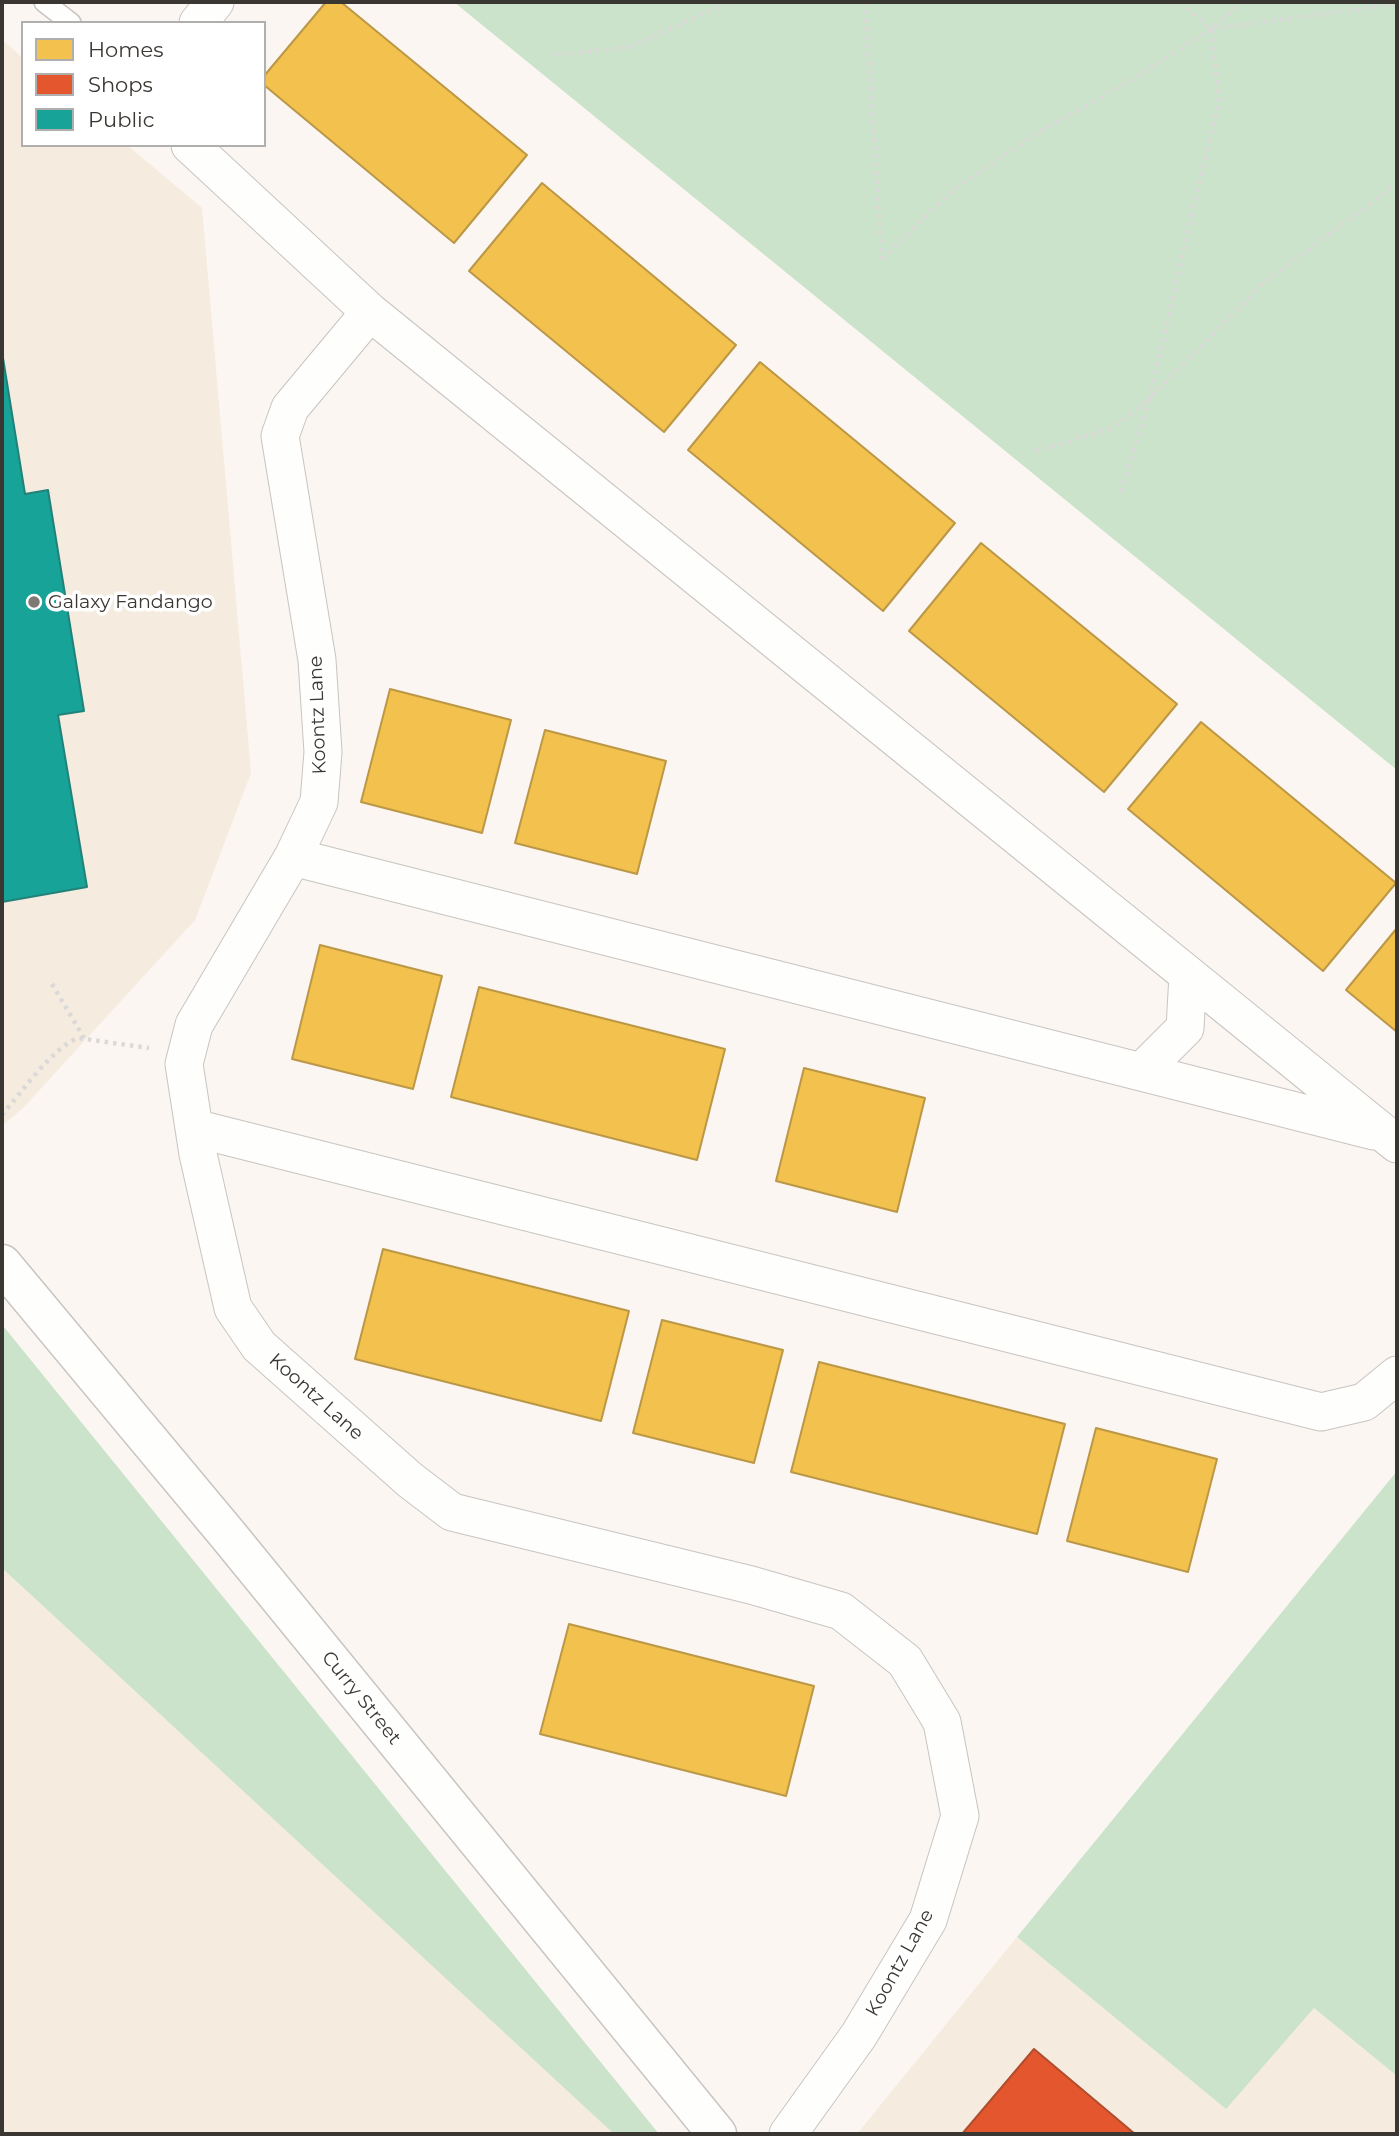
<!DOCTYPE html>
<html>
<head>
<meta charset="utf-8">
<style>
	body { margin:0 }
	#map { position:relative; width:1399px; height:2136px; overflow:hidden; background:#fbf6f1; font-family:Montserrat,sans-serif }
	canvas { display:block }
	.frame { position:absolute; inset:0; border:4px solid #3a3632; pointer-events:none }
	.legend { position:absolute; left:21px; top:21px; width:245px; height:126px; box-sizing:border-box; background:#fff; border:2px solid #b0afad; margin:0; padding:9px 12px; list-style:none; font-size:21px; color:#3a3632 }
	.legend li { display:flex; align-items:center; gap:14px; height:35px }
	.legend b { width:35px; border:2px solid #b0afad }
</style>
</head>
<body>
<div id="map">
<canvas width="1399" height="2136"></canvas>
<div class="frame"></div>
<ul class="legend">
<li><b style="height:19px;background:#f2c14e"></b>Homes</li>
<li><b style="height:19px;background:#e4572e"></b>Shops</li>
<li><b style="height:19px;background:#17a398"></b>Public</li>
</ul>
</div>
<script>
const ctx = document.querySelector('canvas').getContext('2d');
ctx.lineJoin = 'round';
function fill(path, color) {
  ctx.fillStyle = color;
  ctx.fill(path, 'evenodd');
}
function strokePath(path, color, width, dash) {
  ctx.strokeStyle = color;
  ctx.lineWidth = width;
  ctx.lineCap = dash ? 'butt' : 'round';
  ctx.setLineDash(dash || []);
  ctx.stroke(path);
}
function label(font, color, halo, rows, align = 'center') {
  ctx.font = font + ' Montserrat,sans-serif';
  ctx.lineWidth = 7;
  ctx.setLineDash([]);
  ctx.textBaseline = 'middle';
  ctx.strokeStyle = halo;
  ctx.fillStyle = color;
  for (const [text, x, y, turn = 0] of rows) {
    ctx.save();
    ctx.translate(x, y);
    ctx.rotate((+turn || 0) * Math.PI / 180);
    ctx.textAlign = isNaN(turn) ? turn : align;
    if (halo) ctx.strokeText(text, 0, 0);
    ctx.fillText(text, 0, 0);
    ctx.restore();
  }
}
const built = new Path2D(`
	M2,40L23,58V145H127L202,208L251,773L195,920L24,1107L2,1126Z
	M2,1568L435,1968L614,2134H2Z
	M1017,1937L1225,2108L1314,2008L1397,2076V2134H857Z`);
const green = new Path2D(`
	M454,2H1397V770Z
	M4,1327L659,2134H614L2,1568V1329Z
	M1397,1471V2076L1314,2008L1226,2109L1017,1937Z`);
const homes = new Path2D(`
	M326,2H341L527,155L454,243L264,85V76Z
	M542,183L736,345L664,432L469,271Z
	M760,362L955,523L883,611L688,450Z
	M981,543L1177,704L1104,792L909,631Z
	M390,689L511,720L482,833L361,802Z
	M1201,722L1396,883L1323,971L1128,809Z
	M545,730L666,761L637,874L515,843Z
	M1397,928V1032L1346,990Z
	M320,945L442,976L413,1089L292,1059Z
	M479,987L725,1049L697,1160L451,1097Z
	M804,1068L925,1098L897,1212L776,1181Z
	M383,1249L629,1311L601,1421L355,1359Z
	M662,1320L783,1350L754,1463L633,1433Z
	M819,1362L1065,1424L1037,1534L791,1472Z
	M1096,1428L1217,1459L1188,1572L1067,1541Z
	M569,1624L814,1686L786,1796L540,1734Z`);
const shops = new Path2D(`
	M1034,2049L1135,2134H962Z`);
const public = new Path2D(`
	M2,352L25,494L48,490L84,711L58,715L87,887L2,902Z`);
const path = new Path2D(`
	M865,2L882,259
	M1180,2L1211,29L1397,4
	M554,55L631,47L728,2
	M882,259L952,191L1039,132L1138,76L1211,29L1242,2
	M1035,451L1111,429L1149,399L1219,99L1211,29
	M1121,492L1149,399L1262,284L1397,184
	M52,984L84,1038
	M2,1115C20,1094 53,1047 78,1038L149,1048`);
const service = new Path2D(`
	M44,2L71,23`);
const minor = new Path2D(`
	M198,23L215,2
	M190,145L370,312L1397,1144
	M370,312L290,408L280,436L317,660L323,752L319,802L293,857L194,1025L184,1064L198,1154L233,1308L259,1346L410,1480L452,1512L751,1585L841,1611L905,1661L942,1722L960,1816L928,1920L859,2035L788,2134
	M293,857L1374,1131
	M1141,1072L1185,1028L1188,975
	M194,1128L1321,1412L1364,1402L1397,1375`);
const tertiary = new Path2D(`
	M2,1264L228,1535L717,2134`);
const markers = [
	[34,602,7,"#7e7975"]
];
const poiNames = [
	["Galaxy Fandango",48,602]
];
const streetNames = [
	["Koontz Lane",318,715,-92],
	["Koontz Lane",316,1397,42],
	["Curry Street",361,1698,51],
	["Koontz Lane",900,1963,-61]
];
fill(built, '#f5ebdf');
fill(green, '#cae3ca');
fill(homes, '#f2c14e');
strokePath(homes, '#bb9746', 2);
fill(shops, '#e4572e');
strokePath(shops, '#b14d2f', 2);
fill(public, '#17a398');
strokePath(public, '#228279', 2);
strokePath(service, '#c9c4c1', 22);
strokePath(minor, '#c9c4c1', 39);
strokePath(tertiary, '#c9c4c1', 41);
strokePath(path, '#dbd9d8', 4.5, [3.5, 5]);
strokePath(service, '#fefefd', 19);
strokePath(minor, '#fefefd', 37);
strokePath(tertiary, '#fefefd', 38);
for (const [x, y, r, color] of markers) {
  const dot = new Path2D();
  dot.arc(x, y, r, 0, 2 * Math.PI);
  ctx.fillStyle = color;
  ctx.fill(dot);
  strokePath(dot, '#fff', 2.5);
}
label('19px', '#3a3632', '#fff', poiNames, 'left');
label('19px', '#3a3632', '#fff', streetNames);
</script>
</body>
</html>
